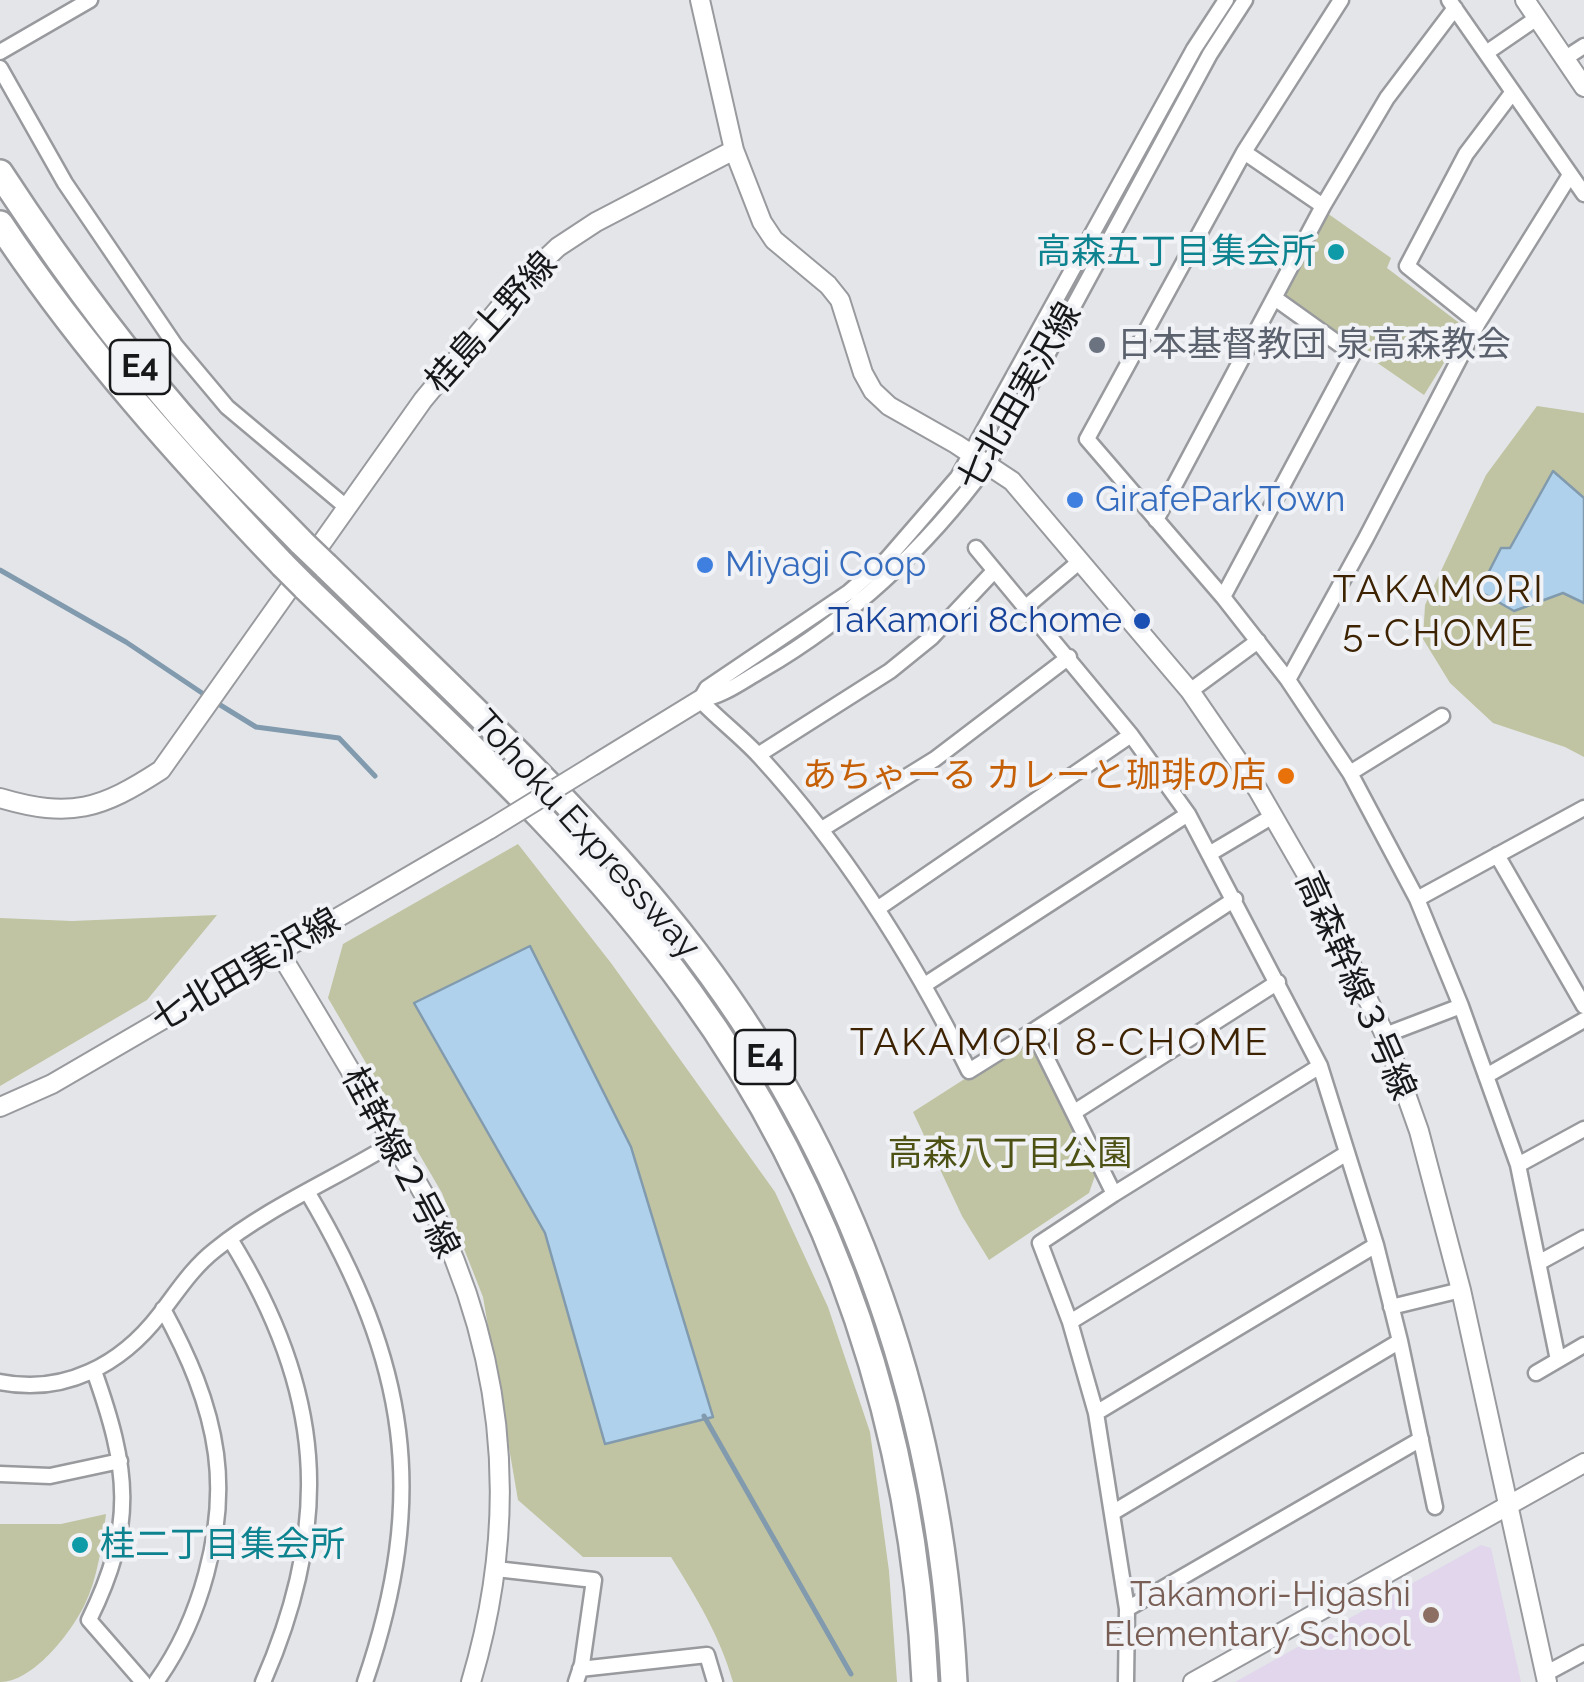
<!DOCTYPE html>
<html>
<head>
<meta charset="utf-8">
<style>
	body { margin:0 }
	canvas { display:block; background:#e3e5e9 }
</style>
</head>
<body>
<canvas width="1584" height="1682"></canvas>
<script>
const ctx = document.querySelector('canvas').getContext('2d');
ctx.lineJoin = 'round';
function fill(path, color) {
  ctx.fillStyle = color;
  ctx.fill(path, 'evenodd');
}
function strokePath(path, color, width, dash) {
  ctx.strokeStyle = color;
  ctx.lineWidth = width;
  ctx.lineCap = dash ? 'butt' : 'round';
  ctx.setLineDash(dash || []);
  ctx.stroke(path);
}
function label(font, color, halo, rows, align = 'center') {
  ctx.font = font + ' Raleway,"Noto Sans JP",sans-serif';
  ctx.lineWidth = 8;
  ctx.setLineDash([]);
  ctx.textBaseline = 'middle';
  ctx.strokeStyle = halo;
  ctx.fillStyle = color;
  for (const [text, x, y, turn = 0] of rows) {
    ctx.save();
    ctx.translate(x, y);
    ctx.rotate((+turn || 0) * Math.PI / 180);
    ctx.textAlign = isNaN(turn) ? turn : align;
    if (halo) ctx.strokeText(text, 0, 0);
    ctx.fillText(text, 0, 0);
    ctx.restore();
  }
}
const education = new Path2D(`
	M1481,1545L1491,1548L1521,1682H1235Z`);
const green = new Path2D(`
	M1327,213L1391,258L1387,268L1458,322L1462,334L1424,395L1286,300L1285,290Z
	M1537,406L1584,413V757L1565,747L1493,723L1450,683L1423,639L1425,605L1486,475Z
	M518,844L611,963L775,1192L828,1307L870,1432L889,1571L897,1682H733C720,1636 696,1597 671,1557H583L518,1500L483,1297L442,1193L328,998L343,944Z
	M217,915L147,1000L0,1086V918L72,921Z
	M1027,1039L1036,1047L1096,1173L1089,1193L989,1260L962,1216L913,1112Z
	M106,1514C102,1544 98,1578 84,1606C70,1634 33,1682 0,1682V1524H61Z`);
const water = new Path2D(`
	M1553,471L1584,498V603L1563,593L1514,611L1479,591L1501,548H1510Z
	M530,946L631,1147L713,1417L605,1444L545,1233L414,1003Z`);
const stream = new Path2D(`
	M0,570L126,642L208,697
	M217,703L256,727L339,738L375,776
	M704,1416L851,1674`);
const minor = new Path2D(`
	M1341,0L1244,152L1087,439L1223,597L1288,680L1350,773L1417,899L1461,1006L1518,1165L1558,1360
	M1449,0L1584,194
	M0,52L90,0
	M1486,53L1537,18
	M1564,59L1584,46
	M0,68L65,183L175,345L227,407L345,506
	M1244,152L1323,206
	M1478,323L1407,266L1466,154L1512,93
	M1156,520L1323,206L1387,98L1455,8
	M976,548L1131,735L1188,814L1320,1066L1376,1245L1400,1341L1435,1507
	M1223,597L1353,354L1276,299
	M1026,607L1079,562
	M1288,680L1366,538L1478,323L1570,175
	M1190,691L1258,641
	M700,700C719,720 742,737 761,758C846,851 913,958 969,1071L1033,1031L1114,1194L1040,1243L1070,1322L1096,1413L1127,1609L1126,1682
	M700,700C723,696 741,682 762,670C851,618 927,547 988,464L1210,54L1245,0
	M700,700L707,688L849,592L887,559L958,477L1194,49L1226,0
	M758,755L890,671L932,637L994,571
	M1350,773L1442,716
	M822,829L935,759L1069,657
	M1209,854L1273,816
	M1497,855L1584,1006
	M1417,899L1584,808
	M877,909L1131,735
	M926,984L1188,814
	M1033,1031L1235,899
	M1385,1035L1461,1006
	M1486,1076L1584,1020
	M1076,1111L1278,982
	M1518,1165L1584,1129
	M308,1193C408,1362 429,1495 365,1682
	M1114,1194L1320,1066
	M230,1239C323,1389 334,1520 263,1682
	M1540,1262L1584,1238
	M1391,1307L1461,1290
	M1070,1322L1347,1153
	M94,1371C129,1469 136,1525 89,1620L143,1682
	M1536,1373L1584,1345
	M0,1382C64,1395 121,1365 160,1314C177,1292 192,1268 215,1250C268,1207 335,1179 393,1143
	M1096,1413L1376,1245
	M0,1474L50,1476L120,1461
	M1112,1513L1400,1341
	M496,1569L594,1580L582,1664L576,1682
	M1127,1609L1421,1439
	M580,1669L707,1655L715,1682
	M1545,1674L1584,1653
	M156,1682C200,1621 226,1530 216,1454C209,1402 188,1355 163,1309`);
const tertiary = new Path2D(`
	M1525,0L1584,87
	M734,150L762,222L774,240L828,285L840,300L863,373L873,391L889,406L956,444L1012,481L1190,691L1258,790L1311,882L1385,1035L1419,1131L1461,1290L1547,1682
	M594,765L700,700
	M0,798C71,819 101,809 161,770L423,400L520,283L558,247L596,222L734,150L700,0
	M279,952C318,1015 355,1079 393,1142C410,1171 428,1198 441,1228C508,1375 517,1528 471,1682
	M0,1107L52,1084L490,829
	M1193,1682L1584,1463`);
const motorway = new Path2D(`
	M0,173C62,268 129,359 205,443C236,477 270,510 302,543
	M0,224C82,348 181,458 283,565
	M326,566C441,678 561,788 663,912C845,1133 940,1398 954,1682
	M305,587C438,716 580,841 689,992C835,1193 914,1434 925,1682`);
const tertiaryBridge = new Path2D(`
	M490,829L594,765`);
const motorwayBridge = new Path2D(`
	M302,543L326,566
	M283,565L305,587`);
const markers = [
	[1336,252,10,"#0f9aa8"],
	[1097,345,10,"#6b7280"],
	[1075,500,10,"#3f7fe0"],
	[705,565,10,"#3f7fe0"],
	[1142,621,10,"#1a4fb4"],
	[1286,776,10,"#e8710a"],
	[80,1545,10,"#0f9aa8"],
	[1431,1615,10,"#8d6e63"]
];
const shields = [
	[140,367,60],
	[765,1057,60]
];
const shieldNames = [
	["E4",140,367],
	["E4",765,1057]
];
const cultureNames = [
	["高森五丁目集会所",1316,252],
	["桂二丁目集会所",100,1545,"left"]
];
const streetNames = [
	["桂島上野線",492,323,-48],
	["七北田実沢線",1020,397,-60],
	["Tohoku Expressway",586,835,48],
	["七北田実沢線",246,971,-30],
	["高森幹線３号線",1355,986,66],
	["桂幹線２号線",400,1163,62]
];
const worshipNames = [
	["日本基督教団 泉高森教会",1117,345]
];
const shopNames = [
	["GirafeParkTown",1095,500],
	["Miyagi Coop",725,565]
];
const transitNames = [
	["TaKamori 8chome",1122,621]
];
const foodNames = [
	["あちゃーる カレーと珈琲の店",1266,776]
];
const parkNames = [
	["高森八丁目公園",1010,1154]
];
const educationNames = [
	["Takamori-Higashi",1411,1595],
	["Elementary School",1411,1635]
];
const neighbourhoodNames = [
	["TAKAMORI",1439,591],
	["5-CHOME",1439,635],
	["TAKAMORI 8-CHOME",1060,1044]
];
fill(education, '#e1d6eb');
fill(green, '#c0c4a2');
fill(water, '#afd1ec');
strokePath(water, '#819aad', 2.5);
strokePath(stream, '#819aad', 5);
strokePath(minor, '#989a9e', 19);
strokePath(tertiary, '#989a9e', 22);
strokePath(motorway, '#989a9e', 30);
strokePath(minor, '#fff', 14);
strokePath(tertiary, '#fff', 18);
strokePath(motorway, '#fff', 25);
strokePath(tertiaryBridge, '#989a9e', 22, []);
strokePath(motorwayBridge, '#989a9e', 30, []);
strokePath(tertiaryBridge, '#fff', 18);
strokePath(motorwayBridge, '#fff', 25);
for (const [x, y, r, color] of markers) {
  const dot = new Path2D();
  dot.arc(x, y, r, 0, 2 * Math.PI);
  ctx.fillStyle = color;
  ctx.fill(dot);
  strokePath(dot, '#f0f2f6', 4);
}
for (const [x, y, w] of shields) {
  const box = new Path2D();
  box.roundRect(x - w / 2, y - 27, w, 54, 8);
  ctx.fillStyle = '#f0f2f6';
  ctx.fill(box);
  strokePath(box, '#171819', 2.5);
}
label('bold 32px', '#171819', null, shieldNames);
label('35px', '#0d838f', '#f0f2f6', cultureNames, 'right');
label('35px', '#171819', '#f0f2f6', streetNames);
label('35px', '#5b616d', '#f0f2f6', worshipNames, 'left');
label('35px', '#366cbe', '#f0f2f6', shopNames, 'left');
label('35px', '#164399', '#f0f2f6', transitNames, 'right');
label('35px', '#c56008', '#f0f2f6', foodNames, 'right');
label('35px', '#4d5114', '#f0f2f6', parkNames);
label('35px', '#785e54', '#f0f2f6', educationNames, 'right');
ctx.letterSpacing = '2.5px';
label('38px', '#3d2302', '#f0f2f6', neighbourhoodNames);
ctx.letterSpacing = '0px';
</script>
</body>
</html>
